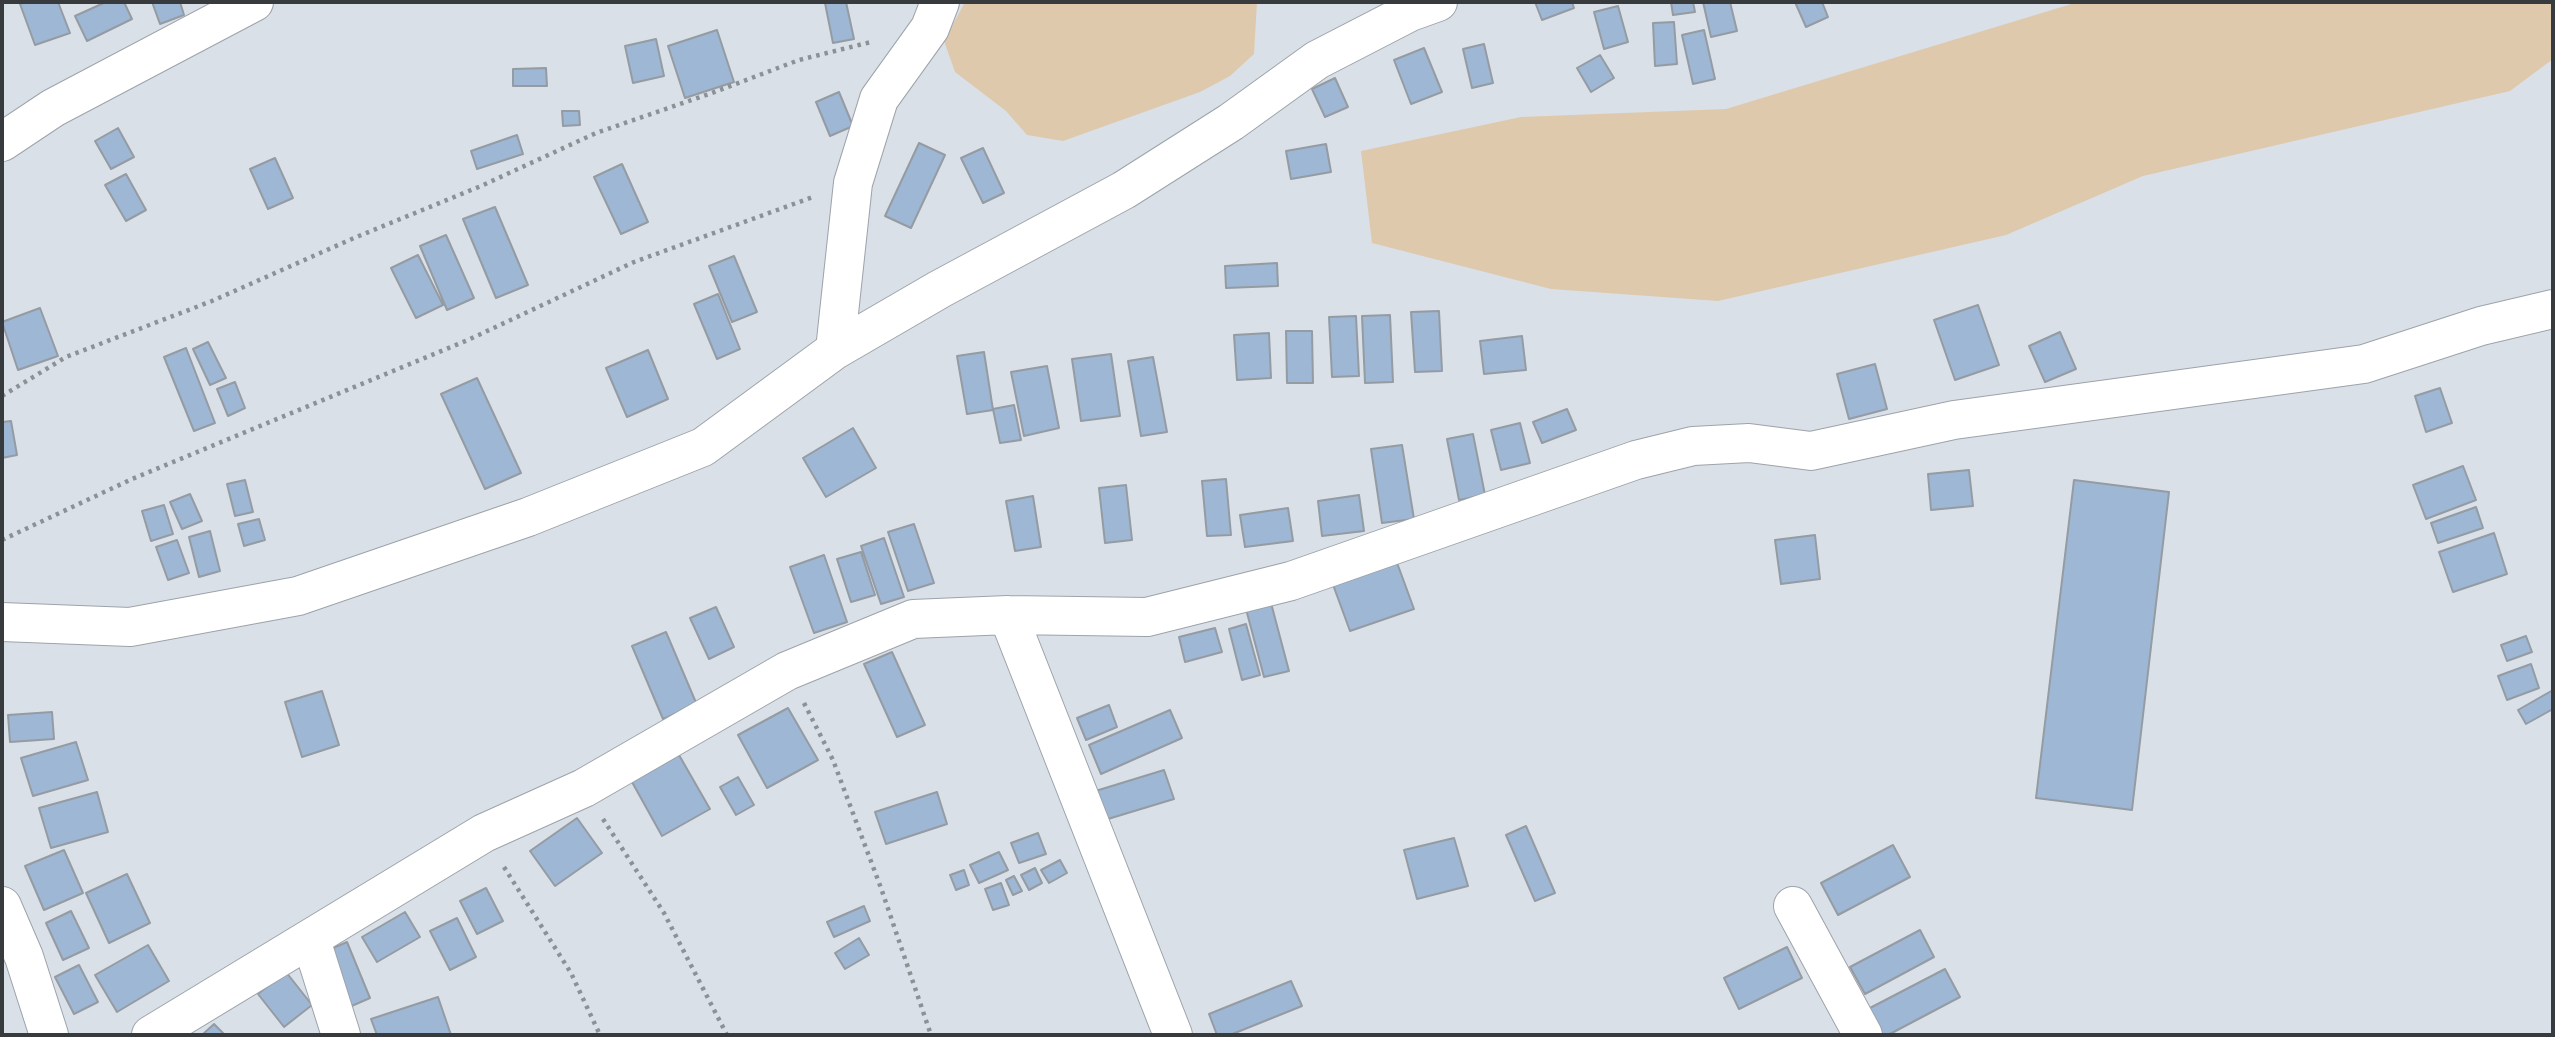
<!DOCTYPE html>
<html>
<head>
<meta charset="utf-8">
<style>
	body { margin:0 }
	#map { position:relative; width:2555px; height:1037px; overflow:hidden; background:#dae0e8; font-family:Mulish,sans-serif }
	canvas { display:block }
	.frame { position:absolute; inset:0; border:4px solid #383b3e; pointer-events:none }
</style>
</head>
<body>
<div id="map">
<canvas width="2555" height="1037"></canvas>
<div class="frame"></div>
</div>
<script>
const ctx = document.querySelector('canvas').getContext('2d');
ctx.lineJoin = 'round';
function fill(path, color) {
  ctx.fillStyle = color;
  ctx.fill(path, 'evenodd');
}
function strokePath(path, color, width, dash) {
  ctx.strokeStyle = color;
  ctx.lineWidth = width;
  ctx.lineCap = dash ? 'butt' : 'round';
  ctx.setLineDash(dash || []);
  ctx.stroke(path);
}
const green = new Path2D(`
	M965,2H1257L1254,54L1230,76L1200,92L1063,141L1027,135L1006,111L955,72L944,41Z
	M2078,2H2553V59L2510,91L2143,176L2006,235L1718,301L1551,289L1372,243L1361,151L1521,117L1726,109Z`);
const building = new Path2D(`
	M27,2H58L70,33L35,45L20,4Z
	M106,2H124L132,19L87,41L75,16Z
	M152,2H180L184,15L160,24Z
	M831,2H846L854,39L833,43L825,3Z
	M1535,2H1572L1574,8L1542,20Z
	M1671,2H1693L1695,12L1673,15Z
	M1703,2H1730L1737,31L1711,37Z
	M1795,2H1822L1828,17L1806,27Z
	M1618,6L1628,42L1604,49L1594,12Z
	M1674,22L1677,64L1655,66L1653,23Z
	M717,30L734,82L685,98L668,46Z
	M1704,30L1715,79L1693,84L1682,35Z
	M656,39L664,76L633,83L625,46Z
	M1484,44L1493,83L1472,88L1463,49Z
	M1424,48L1442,92L1411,104L1394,60Z
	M1600,55L1614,78L1591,92L1577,68Z
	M546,68L547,86H513V69Z
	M1335,78L1348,107L1325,117L1312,89Z
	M839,92L853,126L830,136L816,102Z
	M562,111H579L580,125L563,126Z
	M118,128L134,157L111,169L95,141Z
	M517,135L523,154L477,169L471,151Z
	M919,143L945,155L911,228L885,216Z
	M1326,144L1331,172L1291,179L1286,151Z
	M983,148L1004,193L983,203L961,158Z
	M275,158L293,198L268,209L250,169Z
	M622,164L648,222L621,234L594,177Z
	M126,174L146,210L126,221L105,185Z
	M495,207L528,285L496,298L463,219Z
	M446,235L474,298L447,310L420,246Z
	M418,255L443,305L416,318L391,268Z
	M734,256L757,312L732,322L709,266Z
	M1277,263L1278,286L1226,288L1225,266Z
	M718,294L740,349L717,359L694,304Z
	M1978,305L1999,365L1955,380L1934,320Z
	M40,308L58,356L18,370L2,322Z
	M1439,311L1442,371L1415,372L1411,312Z
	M1390,315L1393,382L1365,383L1362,316Z
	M1356,316L1359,376L1332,377L1329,317Z
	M1286,331H1312L1313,383H1287Z
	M2060,332L2076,369L2045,382L2029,346Z
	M1269,333L1271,378L1237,380L1234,335Z
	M1522,336L1526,370L1484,374L1480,341Z
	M208,342L226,378L210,385L193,349Z
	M186,348L215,423L194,431L164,357Z
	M648,350L668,399L627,417L606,368Z
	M984,352L993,410L967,414L957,356Z
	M1111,354L1120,416L1081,421L1072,359Z
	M1153,357L1167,432L1141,436L1128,361Z
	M1875,364L1887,409L1849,419L1837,374Z
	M1047,366L1059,428L1024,436L1011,372Z
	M477,378L521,473L485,489L441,394Z
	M235,382L245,408L228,416L217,389Z
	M2440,388L2452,423L2426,432L2415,396Z
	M1014,405L1021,440L1000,443L993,409Z
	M1567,409L1576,430L1542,443L1533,422Z
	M11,421L17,455L2,458V422Z
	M1520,423L1530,463L1501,470L1491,430Z
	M853,428L876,468L826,497L803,458Z
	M1473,434L1485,495L1459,500L1447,439Z
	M1402,445L1414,519L1382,523L1371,449Z
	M2463,466L2476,500L2426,519L2413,485Z
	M1969,470L1973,506L1931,510L1928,474Z
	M1226,479L1231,535L1207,536L1202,481Z
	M245,480L253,512L235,516L227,484Z
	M2074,480L2169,492L2132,810L2036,798Z
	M1126,485L1132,540L1105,543L1099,488Z
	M190,494L202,521L182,529L170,502Z
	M1359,495L1364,531L1322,536L1318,501Z
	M1033,496L1041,547L1015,551L1006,501Z
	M164,505L173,534L151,541L142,511Z
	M2476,507L2483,528L2438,543L2431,523Z
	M1288,508L1293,541L1245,547L1240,515Z
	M259,519L265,540L244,546L238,524Z
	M914,524L934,583L908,591L888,532Z
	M210,531L220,571L199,577L189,537Z
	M2494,533L2507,574L2453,592L2439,552Z
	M1815,535L1820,579L1781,584L1775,540Z
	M884,538L904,597L881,604L861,546Z
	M177,540L189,573L168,580L156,547Z
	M861,552L875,595L851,602L837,559Z
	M824,555L847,622L814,633L790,567Z
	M1396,560L1414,609L1350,631L1332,582Z
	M1271,603L1289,671L1264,677L1246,609Z
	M716,607L734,647L709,659L690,618Z
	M1246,624L1260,675L1242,680L1229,629Z
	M1215,628L1222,652L1185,662L1179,637Z
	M666,632L697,705L663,719L632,646Z
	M2526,636L2532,652L2507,661L2501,645Z
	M892,652L925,725L897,737L864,664Z
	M2531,664L2539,688L2507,700L2498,676Z
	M2553,690V709L2526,724L2518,710Z
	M322,691L339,745L302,757L285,702Z
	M1109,705L1117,727L1086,740L1077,718Z
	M788,708L818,760L767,788L738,735Z
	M1170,710L1182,738L1101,774L1089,745Z
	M52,712L54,739L10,742L8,715Z
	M76,742L88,780L33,796L21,758Z
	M679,755L710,809L662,836L632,782Z
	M1164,770L1174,799L1098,822L1089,793Z
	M738,777L754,805L736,815L720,787Z
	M97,792L108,832L51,848L39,808Z
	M937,792L947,824L886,844L875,812Z
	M577,818L602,853L555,886L530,851Z
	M1526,826L1555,893L1535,901L1506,835Z
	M1038,833L1046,854L1019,863L1011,843Z
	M1454,838L1468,886L1417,899L1404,850Z
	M1893,845L1910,877L1838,915L1821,883Z
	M64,850L83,893L44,910L25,866Z
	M999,852L1008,870L979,883L970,865Z
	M1060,860L1067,873L1049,883L1041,870Z
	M1035,868L1042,883L1029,890L1021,875Z
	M964,870L969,885L956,890L950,875Z
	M127,874L150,923L109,943L86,893Z
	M1014,876L1022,891L1013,895L1006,880Z
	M1001,883L1009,905L993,910L985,889Z
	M486,888L503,921L477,934L460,901Z
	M864,906L870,921L834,937L827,922Z
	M71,911L89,948L63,960L46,923Z
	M405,912L420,937L377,962L362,937Z
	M457,918L476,957L450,970L430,931Z
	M1920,930L1934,957L1865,994L1850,967Z
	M859,938L869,955L845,969L835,953Z
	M347,942L370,998L347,1008L324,952Z
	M148,945L169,981L117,1012L95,975Z
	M1787,947L1802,978L1739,1009L1724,978Z
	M79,965L98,1002L74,1014L55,977Z
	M1945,969L1960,997L1888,1035H1882L1868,1009Z
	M286,972L312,1005L284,1027L258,994Z
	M1291,981L1302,1006L1230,1035H1217L1209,1014Z
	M438,997L451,1035H377L371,1019Z
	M214,1024L225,1035H202Z`);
const path = new Path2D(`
	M2,396L66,357L212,301L354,238L481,186L596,133L709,94L799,60L871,42
	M2,540L132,479L468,340L634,262L813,197
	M804,703L833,760L881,888L931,1035
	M603,819L664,913L727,1035
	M504,867L571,973L600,1035`);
const minor = new Path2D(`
	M2,142L53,108L254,2
	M835,350L853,183L879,99L930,28L940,2
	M1008,615L1173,1035
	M2,622L130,627L298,596L528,517L703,447L835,350L940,289L1124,190L1231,122L1317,60L1410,12L1438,2
	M2,906L24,957L49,1035
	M1793,906L1863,1035
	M311,940L341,1035
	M151,1035L484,833L584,788L787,671L913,619L1008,615L1147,617L1291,581L1636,460L1693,446L1749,443L1811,451L1954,420L2364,364L2481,326L2553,309`);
fill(green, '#dec9ad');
fill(building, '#9db7d4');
strokePath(building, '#959ba2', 2);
strokePath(minor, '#9da3aa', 40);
strokePath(path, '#8c9196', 4.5, [3.5, 5]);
strokePath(minor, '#fff', 38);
</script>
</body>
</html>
